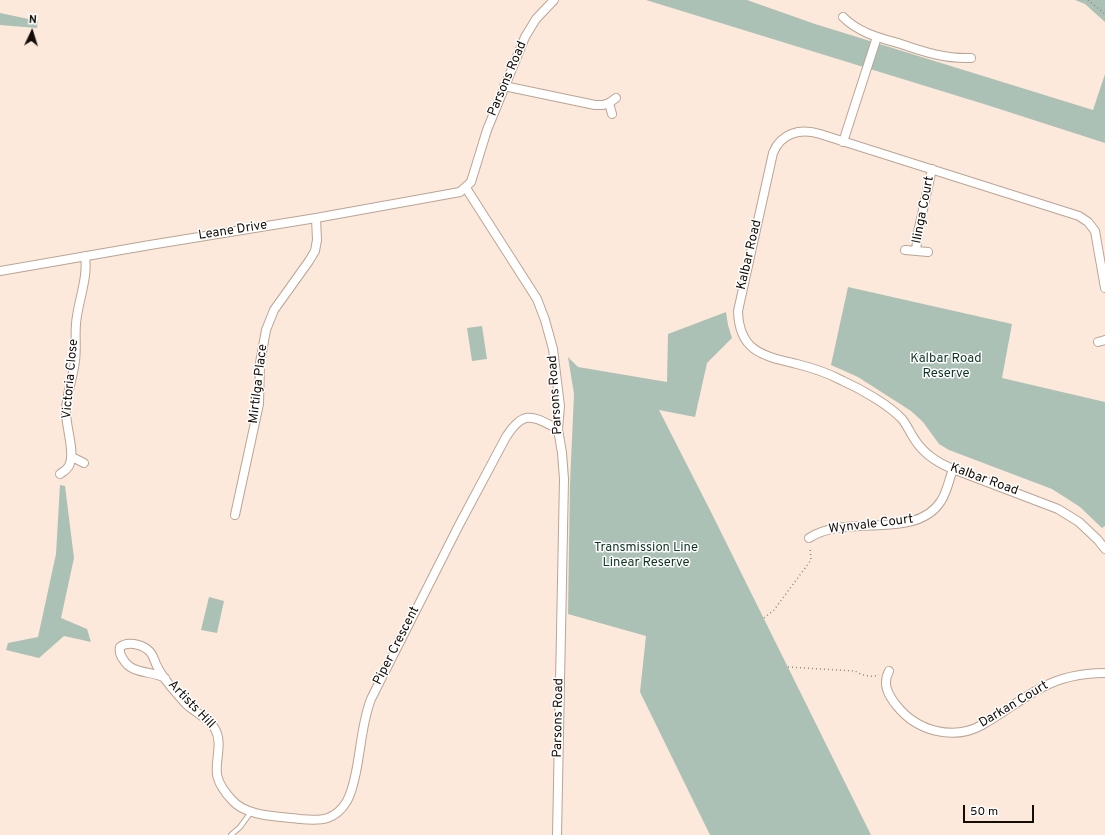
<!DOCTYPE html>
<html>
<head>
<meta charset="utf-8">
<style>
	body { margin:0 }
	#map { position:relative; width:1105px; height:835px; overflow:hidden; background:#fce9db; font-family:Overpass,sans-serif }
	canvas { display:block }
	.north { position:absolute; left:12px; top:12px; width:40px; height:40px; -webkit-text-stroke:3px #fff; paint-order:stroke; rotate:4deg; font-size:11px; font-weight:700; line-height:16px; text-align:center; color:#140d07 }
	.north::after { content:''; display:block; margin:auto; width:14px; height:18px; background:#140d07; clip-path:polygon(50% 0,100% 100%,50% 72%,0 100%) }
	.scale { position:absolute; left:963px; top:805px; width:71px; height:18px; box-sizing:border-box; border:2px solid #140d07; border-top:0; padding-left:5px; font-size:12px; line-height:14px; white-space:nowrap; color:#140d07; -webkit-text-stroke:3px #fff; paint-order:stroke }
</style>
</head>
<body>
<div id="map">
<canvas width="1105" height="835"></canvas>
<div class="north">N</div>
<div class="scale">50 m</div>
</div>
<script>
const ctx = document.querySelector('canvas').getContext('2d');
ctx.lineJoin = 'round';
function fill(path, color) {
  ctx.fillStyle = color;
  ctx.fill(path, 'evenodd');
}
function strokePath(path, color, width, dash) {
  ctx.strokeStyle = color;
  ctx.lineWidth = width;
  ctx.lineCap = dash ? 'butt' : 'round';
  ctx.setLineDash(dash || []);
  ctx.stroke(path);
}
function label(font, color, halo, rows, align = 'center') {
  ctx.font = font + ' Overpass,sans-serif';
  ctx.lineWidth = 3;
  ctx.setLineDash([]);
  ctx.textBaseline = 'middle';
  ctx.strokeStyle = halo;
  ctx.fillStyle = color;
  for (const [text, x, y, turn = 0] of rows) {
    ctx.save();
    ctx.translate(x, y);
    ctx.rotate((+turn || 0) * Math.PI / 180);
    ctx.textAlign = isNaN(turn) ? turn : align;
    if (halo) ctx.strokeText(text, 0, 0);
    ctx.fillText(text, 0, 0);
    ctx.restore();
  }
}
const green = new Path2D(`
	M646,0H747L815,24L1093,110L1105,74V143L987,105Z
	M1075,0H1105V22L1085,4Z
	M0,13L38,21L37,28L0,25Z
	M848,287L1012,324L1002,378L1105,402V526L1102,528L1080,507L1052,489L949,450L939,444L923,422L911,411L858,377L831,365Z
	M726,312L728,325L732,338L707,363L695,417L659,410L712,514L871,835H710L640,692L646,636L568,614L570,484L574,394L568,357L578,367L667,382L668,334Z
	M482,326L487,359L472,361L467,328Z
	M60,485L65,486L74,558L61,618L87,629L91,642L64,636L39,658L6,650L8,643L38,637L56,554Z
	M209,597L224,601L217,633L201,630Z`);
const path = new Path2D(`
	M1088,0L1105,14
	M764,618L774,610L811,560L810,547
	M788,667L855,671C861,675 871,678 879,675`);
const lane = new Path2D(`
	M231,835L240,827L251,812`);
const street = new Path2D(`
	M843,17C859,33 880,38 901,44C924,52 946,59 971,58
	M504,86L595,105H603L609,103
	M612,114L609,103L616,98
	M843,142L877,37
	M466,188L537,299L545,320L553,349L560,406L558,429L562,453L564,479L557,835
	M905,250L928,252
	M916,251L918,232L932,169
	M0,271L150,245L316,218L460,192L471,182L487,130L525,37L536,19L554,0
	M1105,288L1095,231L1088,222L1079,216L820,134C800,128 781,133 773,153L738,311C739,352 764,356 797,364C813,368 828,373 843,381C861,389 889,405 902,419C907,425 910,433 915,440C924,454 938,463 953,469L1058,509L1079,522L1098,540L1105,549
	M1098,342L1105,340
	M72,457L84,463
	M60,474C64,471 69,469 70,463C75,450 65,425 66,409C67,393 73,377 75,361C77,346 74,331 77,316C80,296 88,276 85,256
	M235,515L259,404L260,363L266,330L274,310L309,261L315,251L317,240L316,218
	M809,538C847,513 916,541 941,501C947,492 949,480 953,469
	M889,671C882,684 888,695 897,706C917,731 953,741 982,725C1002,714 1020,699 1041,688C1061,677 1082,673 1105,673
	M165,678C150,670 132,675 123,659C120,655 119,652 120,647C127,641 141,644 148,650C154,654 154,662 158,668C164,680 177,694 186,704C194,712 210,719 215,729C223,743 215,760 217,774C218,783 226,794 232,800C246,817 279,816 300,819C321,821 335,821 347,801C352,792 354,782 356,772C361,748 362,722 371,699L458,527L506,437C524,409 532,416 558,429`);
const streetNames = [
	["Parsons Road",508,79,-67],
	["Ilinga Court",924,210,-79],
	["Leane Drive",233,231,-9],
	["Kalbar Road",750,255,-77],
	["Victoria Close",71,379,-85],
	["Mirtilga Place",259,384,-83],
	["Parsons Road",556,395,-94],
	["Kalbar Road",984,480,20],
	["Wynvale Court",871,525,-7],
	["Piper Crescent",397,646,-63],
	["Artists Hill",191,705,46],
	["Darkan Court",1014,705,-31],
	["Parsons Road",559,718,-89]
];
const parkNames = [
	["Kalbar Road",946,359],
	["Reserve",946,374],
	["Transmission Line",646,548],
	["Linear Reserve",646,563]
];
fill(green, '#abc1b5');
strokePath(lane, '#bba494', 6);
strokePath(street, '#bba494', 10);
strokePath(path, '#908378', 1.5, [1, 3]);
strokePath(lane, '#fff', 4);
strokePath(street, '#fff', 8);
label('13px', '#140d07', '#fff', streetNames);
label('13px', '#0d3523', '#fff', parkNames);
</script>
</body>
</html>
